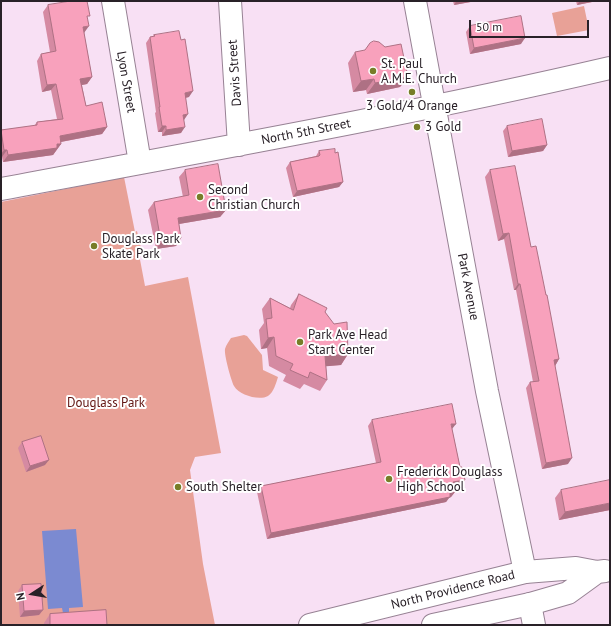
<!DOCTYPE html>
<html>
<head>
<meta charset="utf-8">
<style>
	body { margin:0 }
	#map { position:relative; width:611px; height:626px; overflow:hidden; background:#f8e0f4; font-family:"PT Sans",sans-serif }
	canvas { display:block }
	.frame { position:absolute; inset:0; border:2px solid #292128; pointer-events:none }
	.north { position:absolute; left:12px; top:574px; width:40px; height:40px; -webkit-text-stroke:3px #fff; paint-order:stroke; rotate:258deg; font-size:11px; font-weight:700; line-height:16px; text-align:center; color:#292128 }
	.north::after { content:''; display:block; margin:auto; width:14px; height:18px; background:#292128; clip-path:polygon(50% 0,100% 100%,50% 72%,0 100%) }
	.scale { position:absolute; left:469px; top:20px; width:120px; height:18px; box-sizing:border-box; border:2px solid #292128; border-top:0; padding-left:5px; font-size:12px; line-height:14px; white-space:nowrap; color:#292128; -webkit-text-stroke:3px #fff; paint-order:stroke }
</style>
</head>
<body>
<div id="map">
<canvas width="611" height="626"></canvas>
<div class="frame"></div>
<div class="north">N</div>
<div class="scale">50 m</div>
</div>
<script>
const ctx = document.querySelector('canvas').getContext('2d');
ctx.lineJoin = 'round';
function fill(path, color) {
  ctx.fillStyle = color;
  ctx.fill(path, 'evenodd');
}
function strokePath(path, color, width, dash) {
  ctx.strokeStyle = color;
  ctx.lineWidth = width;
  ctx.lineCap = dash ? 'butt' : 'round';
  ctx.setLineDash(dash || []);
  ctx.stroke(path);
}
function label(font, color, halo, rows, align = 'center') {
  ctx.font = font + ' "PT Sans",sans-serif';
  ctx.lineWidth = 4;
  ctx.setLineDash([]);
  ctx.textBaseline = 'middle';
  ctx.strokeStyle = halo;
  ctx.fillStyle = color;
  for (const [text, x, y, turn = 0] of rows) {
    ctx.save();
    ctx.translate(x, y);
    ctx.rotate((+turn || 0) * Math.PI / 180);
    ctx.textAlign = isNaN(turn) ? turn : align;
    if (halo) ctx.strokeText(text, 0, 0);
    ctx.fillText(text, 0, 0);
    ctx.restore();
  }
}
const green = new Path2D(`
	M584,6L589,30L557,36L552,13Z
	M124,177L135,232L137,231L141,248L138,249L145,286L188,277L221,453L195,457L190,470L203,564L215,625H1V202Z
	M244,335L247,336L262,355L263,370L278,377C276,383 274,392 268,396C259,401 239,395 234,386C231,380 224,355 225,349C226,345 229,341 231,338Z`);
const water = new Path2D(`
	M76,529L83,607L69,608V612L63,613L62,608L48,609L42,531Z`);
const minor = new Path2D(`
	M113,1L140,163
	M230,1L239,145
	M415,1L487,391L525,572
	M1,189C204,151 408,115 610,68
	M530,604L534,625`);
const major = new Path2D(`
	M310,625L525,572L576,568L597,572
	M433,625L530,604L568,593L597,572L605,571`);
const wall = new Path2D(`
	M453,1H476L454,5Z
	M576,1H597L577,5Z
	M48,5L87,19L84,33L92,77L87,84L82,85L86,106L107,127L102,134L61,142V144L53,155L3,162L2,157H1V130L34,126L37,122L57,119L51,90L42,92L37,61L41,54L50,52L43,12Z
	M470,26L521,44L470,54L466,32Z
	M154,35L189,97L186,98L184,120L181,133L162,136V132H158L155,113L156,112L146,43L150,37L153,36Z
	M370,43L408,77L400,87L367,94L366,90L353,92L348,63L355,52L365,51Z
	M507,126L547,145L543,151L508,157L503,131Z
	M319,151L335,153L343,182L339,187L293,197L286,168L290,162L316,156Z
	M185,170L226,210L220,217L179,224L181,238L176,246L156,249L148,210L154,202L183,197L179,177Z
	M490,170L531,247L546,295L559,359L555,366L568,464L542,469L526,388L530,382H533L516,290H514L504,239L498,241L485,177Z
	M299,294L325,312L348,354L341,365L326,366L327,380L320,391L304,384L300,389L283,381L286,375L269,366L267,348L261,349L259,330L264,323L262,309L270,298L290,308L291,305Z
	M372,420L452,429L460,467L465,480L461,486L454,487L455,492L451,497L449,498L446,502L267,539L257,492L261,486L376,463L368,426Z
	M22,442L45,465L26,472L18,448Z
	M561,490L610,510L559,520L555,498Z
	M22,585L43,610L39,615L20,617L18,591Z
	M50,614L107,625H44V623Z`);
const shadedWall = new Path2D(`
	M463,1H476L454,5L456,2Z
	M584,1H597L577,5L579,2Z
	M89,26L84,33L83,27Z
	M525,38L521,44L470,54L474,48Z
	M92,77L87,84L76,86L80,79Z
	M408,77L400,87L367,94L375,83Z
	M374,79L366,90L353,92L361,81Z
	M56,84L51,90L42,92L47,85Z
	M193,91L189,97L181,98L185,93Z
	M188,114L184,120L183,115Z
	M162,126H166L162,132H158Z
	M107,127L102,134L55,143L60,136Z
	M185,127L181,133L162,136L166,130Z
	M57,144H61L53,155L3,162L8,155Z
	M547,145L543,151L508,157L512,151Z
	M4,150H7L2,157H1V154Z
	M343,182L339,187L293,197L297,191Z
	M226,210L220,217L173,225L178,218Z
	M509,233L504,239L498,241L503,234Z
	M181,238L176,246L156,249L161,242Z
	M518,284H520L516,290H514Z
	M274,337L267,348L261,349L268,338Z
	M348,354L341,365L318,367L325,356Z
	M559,359L555,366L549,367L554,360Z
	M451,424H456L452,429Z
	M572,458L568,464L542,469L546,463Z
	M49,460L45,465L26,472L30,466Z
	M465,480L461,486L449,488L453,482Z
	M455,492L451,497L449,498L446,502L267,539L271,533Z
	M610,503V510L559,520L565,512Z
	M43,610L39,615L20,617L24,611Z`);
const building = new Path2D(`
	M71,1H87L90,16H87L89,26L83,27L92,77L80,79L86,106L102,102L107,127L60,136L61,144H57V148L8,155L7,150H4L1,130L37,125V122L63,119L56,84L47,85L41,54L56,51L48,5Z
	M456,1H463L456,2Z
	M521,16L525,38L474,48L470,26Z
	M179,31L181,40L185,39L193,91L185,93L188,114L183,115L185,127L166,130V126H162L159,107H160L150,37L155,36L154,35Z
	M374,41L379,42L385,47L401,44L408,77L375,83L374,79L361,81L355,52L365,50L370,43Z
	M542,119L547,145L512,151L507,126Z
	M335,149V153L338,152L343,182L297,191L290,162L319,156L320,155L319,151Z
	M218,164L226,210L178,218L181,238L161,242L154,202L189,195L185,170Z
	M515,166L531,247L536,246L546,295H547L559,359L554,360L572,458L546,463L530,382L539,381L520,284H518L509,233L503,234L490,170Z
	M299,294L327,308L325,312L334,324L347,322L348,354L325,356L327,380L310,372L308,378L290,370L293,364L276,356L274,337L268,338L266,319L272,318L270,298L293,310Z
	M452,404L456,424H451L460,467H462L465,480L453,482L455,492L450,493V497L271,533L261,486L381,462L372,420Z
	M41,436L49,460L30,466L22,442Z
	M610,480V503L565,512L561,490Z
	M41,584L43,610L24,611L22,585Z
	M106,610L107,625H50V614Z`);
const markers = [
	[373,71,4,"#777d28"],
	[412,92,4,"#777d28"],
	[417,127,4,"#777d28"],
	[200,197,4,"#777d28"],
	[94,246,4,"#777d28"],
	[300,342,4,"#777d28"],
	[389,479,4,"#777d28"],
	[178,487,4,"#777d28"]
];
const poiNames = [
	["St. Paul",381,64],
	["A.M.E. Church",381,79],
	["3 Gold/4 Orange",412,106,"center"],
	["3 Gold",425,127],
	["Second",208,190],
	["Christian Church",208,205],
	["Douglass Park",102,239],
	["Skate Park",102,254],
	["Park Ave Head",308,335],
	["Start Center",308,350],
	["Frederick Douglass",397,472],
	["High School",397,487],
	["South Shelter",186,487]
];
const streetNames = [
	["Davis Street",235,73,-94],
	["Lyon Street",126,82,80],
	["North 5th Street",306,132,-11],
	["Park Avenue",468,287,79],
	["North Providence Road",453,590,-14]
];
const parkNames = [
	["Douglass Park",106,403]
];
fill(green, '#e8a197');
fill(water, '#7b8ad1');
strokePath(minor, '#978294', 24);
strokePath(major, '#978294', 24);
strokePath(minor, '#fff', 22);
strokePath(major, '#fff', 22);
fill(wall, '#d58aa2');
fill(shadedWall, '#ae7184');
fill(building, '#f8a1bc');
strokePath(building, '#ae7184', 1);
for (const [x, y, r, color] of markers) {
  const dot = new Path2D();
  dot.arc(x, y, r, 0, 2 * Math.PI);
  ctx.fillStyle = color;
  ctx.fill(dot);
  strokePath(dot, '#fff', 1.5);
}
label('13px', '#292128', '#fff', poiNames, 'left');
label('13px', '#292128', '#fff', streetNames);
label('13px', '#60130f', '#fff', parkNames);
</script>
</body>
</html>
